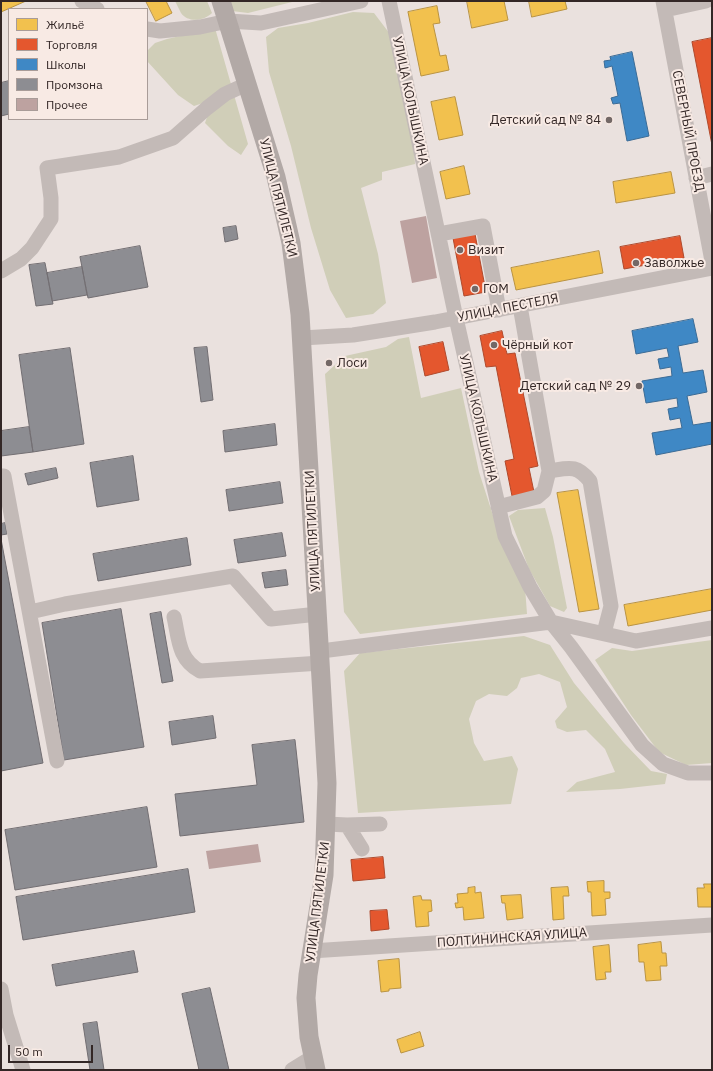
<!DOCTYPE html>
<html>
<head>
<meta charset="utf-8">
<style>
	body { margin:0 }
	#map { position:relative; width:713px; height:1071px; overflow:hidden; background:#eae1de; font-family:"IBM Plex Sans",sans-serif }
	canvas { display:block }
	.frame { position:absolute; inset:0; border:2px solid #332726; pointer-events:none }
	.legend { position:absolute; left:8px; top:8px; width:140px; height:112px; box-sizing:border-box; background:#f8eae4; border:1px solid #a99c98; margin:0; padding:5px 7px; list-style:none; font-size:12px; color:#332726 }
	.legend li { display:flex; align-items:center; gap:8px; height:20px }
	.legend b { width:20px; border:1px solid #a99c98 }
	.scale { position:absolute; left:8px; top:1045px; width:85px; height:18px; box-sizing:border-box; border:2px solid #332726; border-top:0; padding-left:5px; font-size:12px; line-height:14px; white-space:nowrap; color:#332726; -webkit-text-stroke:3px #f8eae4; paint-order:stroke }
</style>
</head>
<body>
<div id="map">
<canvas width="713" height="1071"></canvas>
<div class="frame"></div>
<ul class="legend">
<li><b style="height:11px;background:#f2c14e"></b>Жильё</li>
<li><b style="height:11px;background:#e4572e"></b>Торговля</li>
<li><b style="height:11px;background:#3f88c5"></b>Школы</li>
<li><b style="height:11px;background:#8d8d92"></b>Промзона</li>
<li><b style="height:11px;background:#bda2a0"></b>Прочее</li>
</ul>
<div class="scale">50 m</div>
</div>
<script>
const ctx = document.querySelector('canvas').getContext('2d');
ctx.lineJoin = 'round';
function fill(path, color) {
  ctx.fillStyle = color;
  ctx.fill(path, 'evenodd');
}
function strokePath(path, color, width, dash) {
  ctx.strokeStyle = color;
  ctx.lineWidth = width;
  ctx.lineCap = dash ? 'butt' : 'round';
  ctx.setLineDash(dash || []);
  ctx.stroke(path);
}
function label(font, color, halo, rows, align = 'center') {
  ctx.font = font + ' "IBM Plex Sans",sans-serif';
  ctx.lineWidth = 4;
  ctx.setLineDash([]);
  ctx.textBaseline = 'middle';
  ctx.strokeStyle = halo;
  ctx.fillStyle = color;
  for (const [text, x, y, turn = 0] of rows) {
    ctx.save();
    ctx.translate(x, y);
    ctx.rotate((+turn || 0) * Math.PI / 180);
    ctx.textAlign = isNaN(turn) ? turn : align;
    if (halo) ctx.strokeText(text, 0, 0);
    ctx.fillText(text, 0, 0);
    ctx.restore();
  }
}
const green = new Path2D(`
	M175,1H207L212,13C204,21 188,23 181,13C179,9 177,5 175,1Z
	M228,1H296L248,13L232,11Z
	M353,12L374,13L393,38L413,134L415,164L382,172V180L361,188L378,254L386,303L373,314L346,318L330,290L311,228L291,146L269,72L266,37L278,28L308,23Z
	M215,28L248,144L241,155L228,146L205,123L209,111L203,103L194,106L178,95L147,61V51L155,43L167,39Z
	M409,337L421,398L461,388L479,472L500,537L525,587L527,614L360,634L344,612L325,374L345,356L386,347L398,339Z
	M545,508L553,537L567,608L564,612L550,606L529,569L509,516L518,510Z
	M524,636L550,645L574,683L624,743L651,771L667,774L665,784L620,789L566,792L577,782L615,772L605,749L586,730L567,732L557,728L555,721L567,707L560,682L539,674L521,678L517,688L507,696L489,694L476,701L469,719L474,743L484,761L512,756L518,769L511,804L358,813L344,671L360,653Z
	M712,640V763L686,765L659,752L631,715L595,660L612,648L632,651Z`);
const homes = new Path2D(`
	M1,1H26L1,12Z
	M146,1H166L172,13L156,21Z
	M467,1H504L508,20L472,28Z
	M529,1H565L567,9L532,17Z
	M437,6L440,23L433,24L440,56L446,55L449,70L421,76L408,12Z
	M455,97L463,135L439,140L431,102Z
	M464,166L470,194L446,199L440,172Z
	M671,172L675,193L616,203L613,182Z
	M599,251L603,273L516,290L511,268Z
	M578,490L599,609L579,612L557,493Z
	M712,589V610L628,626L624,605Z
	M604,881V892H610V898L605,899L606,915L592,916L591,892H588L587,882Z
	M704,884H712V907H698L697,888H704Z
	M475,887V893L481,892L484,918L464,920L463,907L456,908L455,903H458L457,894L468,893V888Z
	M568,887L569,896H563L564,919L553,920L551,888Z
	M521,895L523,918L507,920L505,903H502L501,896Z
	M421,896L422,900H431L432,911L428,912L429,926L416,927L413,897Z
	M661,942L662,953H666L667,966H660L661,980L646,981L644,962H639L638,945Z
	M609,945L611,972H605L606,979L596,980L593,947Z
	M399,959L401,988L389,989V991L381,992L378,961Z
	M420,1032L424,1046L401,1053L397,1040Z`);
const shops = new Path2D(`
	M712,38V145L692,42Z
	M475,234L486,292L464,296L453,238Z
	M680,236L684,258L624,269L620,247Z
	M502,331L507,354L515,353L538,466L529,468L534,492L512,496L505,461L514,459L496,366L486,367L480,336Z
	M443,342L449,370L425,376L419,347Z
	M383,857L385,878L353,881L351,860Z
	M387,910L389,929L371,931L370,911Z`);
const schools = new Path2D(`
	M632,52L649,136L627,141L620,103L613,104L611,98L618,96L612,66L605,68L604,61L611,60L610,57Z
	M693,319L698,342L678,346L683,373L703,370L707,392L687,396L693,425L712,422V444L656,455L652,433L682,428L680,418L670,420L668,409L678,407L677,398L646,403L642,381L672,376L671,367L660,369L658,359L669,357L667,348L636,354L632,331Z`);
const industry = new Path2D(`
	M9,81V114L1,116V83Z
	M236,226L238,239L225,242L223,228Z
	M140,246L148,287L88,298L80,257Z
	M45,263L53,304L36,306L29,265Z
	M82,267L87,295L52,301L47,273Z
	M207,347L213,400L201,402L194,348Z
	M70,348L84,444L33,452L19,355Z
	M275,424L277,445L225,452L223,431Z
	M29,427L33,452L1,456V431Z
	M133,456L139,500L97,507L90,463Z
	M56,468L58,478L28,485L25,474Z
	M280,482L283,503L229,511L226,490Z
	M5,523L7,534L1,535V524Z
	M282,533L286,556L238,563L234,540Z
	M187,538L191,565L98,581L93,554Z
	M1,539L43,763L1,771Z
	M286,570L288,585L265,588L262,573Z
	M121,609L144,747L64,760L42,623Z
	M161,612L173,681L162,683L150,614Z
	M213,716L216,738L172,745L169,722Z
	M295,740L304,822L180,836L175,794L257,785L252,745Z
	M147,807L157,867L15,890L5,830Z
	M188,869L195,912L23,940L16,897Z
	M134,951L138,972L56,986L52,965Z
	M210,988L229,1070H199L182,994Z
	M97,1022L104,1070H90L83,1024Z`);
const building = new Path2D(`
	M426,216L437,278L412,283L400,221Z
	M258,844L261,862L209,869L206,851Z`);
const minor = new Path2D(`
	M82,1L97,9
	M389,1L456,318L505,536L530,587L551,622L571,647L642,745L663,764L688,773H712
	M663,1L712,261
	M665,10L706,1
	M147,29L160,31L200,27L228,21L261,23L361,1
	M696,178L712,174
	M439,234L483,226L499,310
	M1,271L21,259L32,248L51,219V198L47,168L119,157L173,138L207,108L225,94L247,84
	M302,338L353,335L435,322L712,268
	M549,471C569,468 576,464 590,481L611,606L604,633
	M1,476H4L57,761
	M498,507L537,497L544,491L549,471L520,306
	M30,612L65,604L233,576L271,619L318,614
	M174,617C179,639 178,659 200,671L321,663
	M321,651L551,622L636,641L712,628
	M327,824L347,825L380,824
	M347,825L362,849
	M311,951L712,925
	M1,989L6,1015L23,1070
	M292,1070L313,1057`);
const major = new Path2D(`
	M221,1L276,177L291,243L300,314L327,783L324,875L308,975L306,998L309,1037L316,1070`);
const markers = [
	[609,120,4,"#736866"],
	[460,250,4,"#736866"],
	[636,263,4,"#736866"],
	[475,289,4,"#736866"],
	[494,345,4,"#736866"],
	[329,363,4,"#736866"],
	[639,386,4,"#736866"]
];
const streetNames = [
	["УЛИЦА КОЛЫШКИНА",410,101,78],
	["СЕВЕРНЫЙ ПРОЕЗД",688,131,79],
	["УЛИЦА ПЯТИЛЕТКИ",278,198,76],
	["УЛИЦА ПЕСТЕЛЯ",508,308,-11],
	["УЛИЦА КОЛЫШКИНА",478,418,77],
	["УЛИЦА ПЯТИЛЕТКИ",313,531,-93],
	["УЛИЦА ПЯТИЛЕТКИ",318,902,-83],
	["ПОЛТИНИНСКАЯ УЛИЦА",512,938,-4]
];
const poiNames = [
	["Детский сад № 84",601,120,"right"],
	["Визит",468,250],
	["Заволжье",644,263],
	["ГОМ",483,289],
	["Чёрный кот",502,345],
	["Лоси",337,363],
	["Детский сад № 29",631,386,"right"]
];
fill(green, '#d0ceb8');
fill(homes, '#f2c14e');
strokePath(homes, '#b99342', 1);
fill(shops, '#e4572e');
strokePath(shops, '#af492c', 1);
fill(schools, '#3f88c5');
strokePath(schools, '#3b6b95', 1);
fill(industry, '#8d8d92');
strokePath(industry, '#726e72', 1);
fill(building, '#bda2a0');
strokePath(minor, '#c3bab7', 15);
strokePath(major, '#b2a9a6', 19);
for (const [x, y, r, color] of markers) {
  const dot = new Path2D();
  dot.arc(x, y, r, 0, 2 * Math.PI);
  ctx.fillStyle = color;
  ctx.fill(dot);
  strokePath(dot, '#f8eae4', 1.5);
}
label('13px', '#332726', '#f8eae4', streetNames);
label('13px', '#332726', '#f8eae4', poiNames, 'left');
</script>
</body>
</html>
